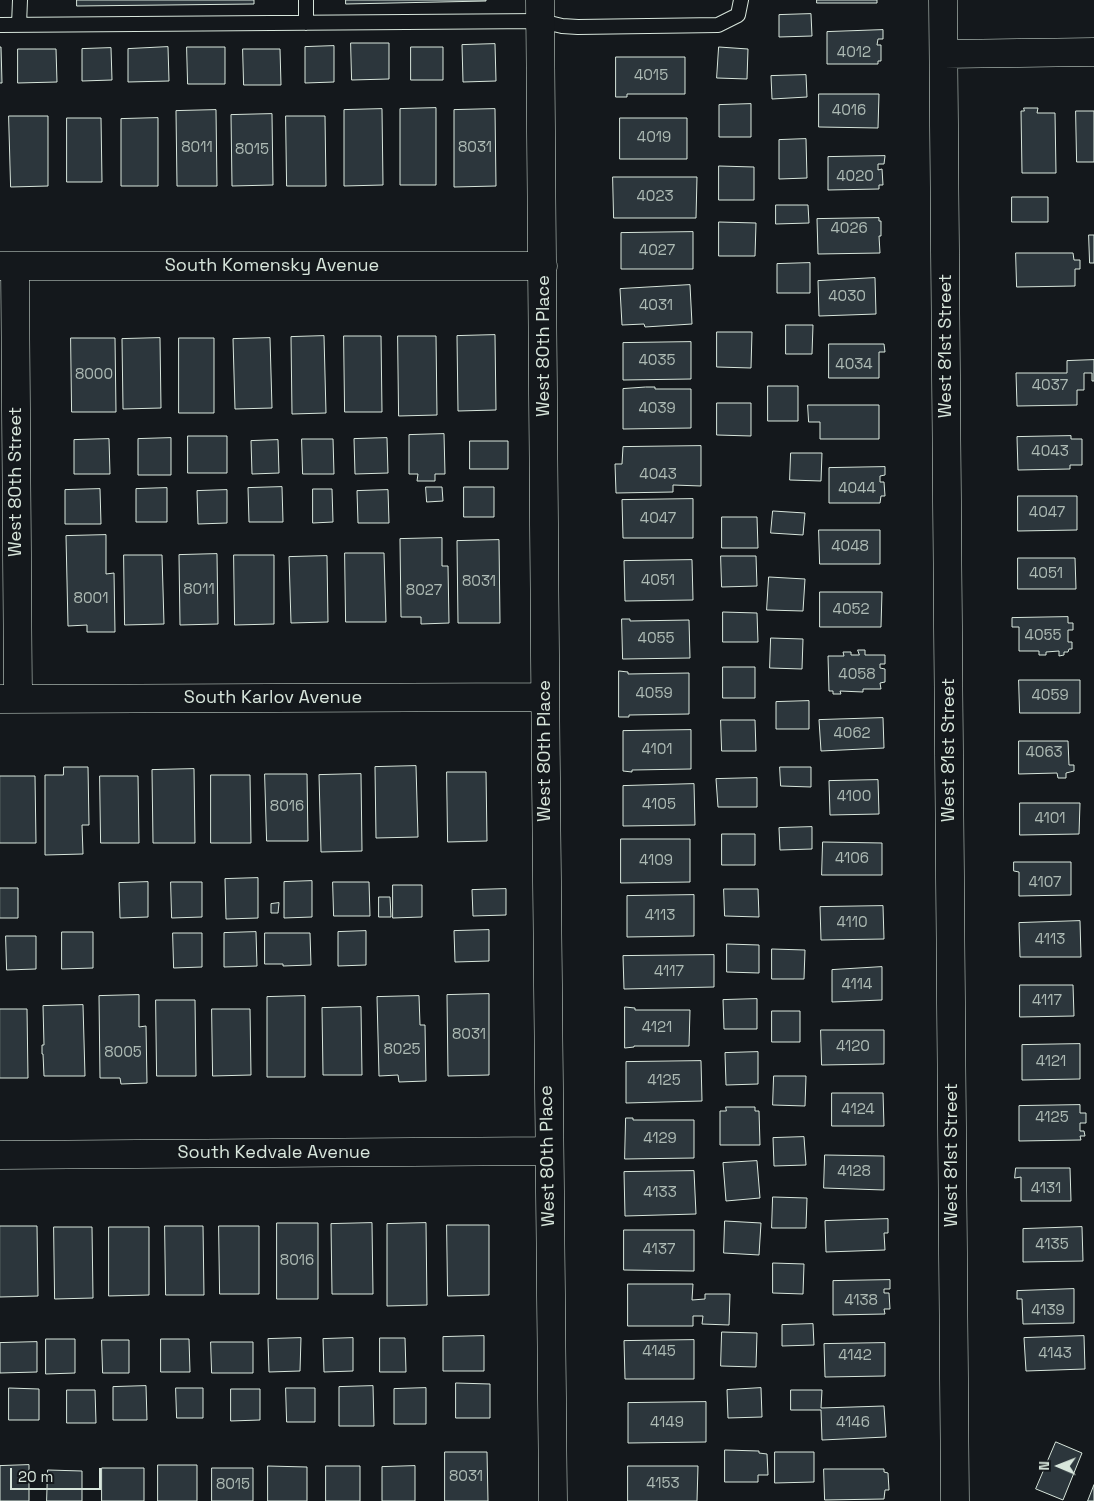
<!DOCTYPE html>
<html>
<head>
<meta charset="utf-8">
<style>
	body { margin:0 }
	#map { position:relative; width:1094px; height:1501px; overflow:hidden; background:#14181c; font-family:"Space Grotesk",sans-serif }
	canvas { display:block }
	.north { position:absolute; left:1034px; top:1441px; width:50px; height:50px; -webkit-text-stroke:4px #14181c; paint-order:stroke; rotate:271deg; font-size:14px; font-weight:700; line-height:20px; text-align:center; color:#d8e6dc }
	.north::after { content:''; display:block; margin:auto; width:18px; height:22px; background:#d8e6dc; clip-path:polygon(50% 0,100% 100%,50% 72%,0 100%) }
	.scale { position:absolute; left:10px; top:1468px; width:91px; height:22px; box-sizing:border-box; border:2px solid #d8e6dc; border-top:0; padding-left:6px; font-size:15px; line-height:18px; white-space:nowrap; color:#d8e6dc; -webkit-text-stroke:4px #14181c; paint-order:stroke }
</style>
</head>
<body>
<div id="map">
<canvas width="1094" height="1501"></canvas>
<div class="north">N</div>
<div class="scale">20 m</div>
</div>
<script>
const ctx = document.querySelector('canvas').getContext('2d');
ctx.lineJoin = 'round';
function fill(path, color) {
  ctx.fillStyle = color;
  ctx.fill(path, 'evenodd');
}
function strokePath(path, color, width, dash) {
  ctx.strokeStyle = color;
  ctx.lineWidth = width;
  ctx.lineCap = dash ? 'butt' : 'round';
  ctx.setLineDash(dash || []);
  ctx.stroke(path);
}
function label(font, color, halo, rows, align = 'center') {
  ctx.font = font + ' "Space Grotesk",sans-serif';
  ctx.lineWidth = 4;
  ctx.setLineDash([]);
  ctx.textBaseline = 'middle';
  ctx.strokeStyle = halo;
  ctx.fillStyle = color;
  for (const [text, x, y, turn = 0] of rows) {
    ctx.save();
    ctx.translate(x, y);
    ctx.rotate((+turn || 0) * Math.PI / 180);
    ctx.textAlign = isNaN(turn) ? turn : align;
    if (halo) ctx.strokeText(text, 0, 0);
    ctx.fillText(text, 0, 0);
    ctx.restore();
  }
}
const building = new Path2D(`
	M77,0H254V4L77,6Z
	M346,0H486V1L346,4Z
	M817,0H877V3H817Z
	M811,14L812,36L779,37V15Z
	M883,30V39H878L877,45H881V61H878V64H827V32Z
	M351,43H389V79L352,80Z
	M495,44L496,81L463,82L462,45Z
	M334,46V82L305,83V47Z
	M0,47H1L2,83H0Z
	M168,47L169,81L128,82V49Z
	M187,47H225V84H188Z
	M411,47H443V80H411Z
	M719,47L748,49L747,79L717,78Z
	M111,48L112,80L82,81V49Z
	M18,49H56L57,82L18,83Z
	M243,49H280L281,85H244Z
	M616,57H685V94H627V97H616Z
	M806,75L807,97L772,99L771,76Z
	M819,94H879L878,128L819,127Z
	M751,104V137H719V105Z
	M436,108V185H400V109Z
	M1024,108H1038L1037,113H1055L1056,173H1022L1021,111H1024Z
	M382,109L383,185L344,186V110Z
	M495,109L496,186L454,187V110Z
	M216,110L217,186H177L176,111Z
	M1076,111H1094V162H1077Z
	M272,114L273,185L232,186L231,115Z
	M9,116H48V186L11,187Z
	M286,116H325L326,186H287Z
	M67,118H101L102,182H67Z
	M158,118V186H121V119Z
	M620,118H687V159H620Z
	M806,139L807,178L779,179V140Z
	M885,156L884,164H878V170L882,169L883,185H879V189L828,190V157Z
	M719,166L754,167V200H719Z
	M613,177H697L696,218H614Z
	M1012,197H1048V222H1012Z
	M776,205H808L809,223L776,224Z
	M879,218V221H881V236H879L880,253L818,254L817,219Z
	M719,222L756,223L755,256H719Z
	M693,232V269H621V233Z
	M1089,235H1094V263H1090Z
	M1016,253H1073L1074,260H1080V269H1075V286L1017,287Z
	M810,263V293H777V264Z
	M875,278L876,314L819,316L818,281Z
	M690,285L692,324L645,327L644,324L622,325L620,289Z
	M786,325H813L812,354H786Z
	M717,332H752L751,368L717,367Z
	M495,335L496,410L458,411L457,336Z
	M324,336L326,413L292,414L291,337Z
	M344,336H381L382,412H345Z
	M398,336H436L437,415L399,416Z
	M71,338H115L116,412H72Z
	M160,338L161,408L123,409L122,339Z
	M179,338H214V413H179Z
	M270,338L272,408L235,409L233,339Z
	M691,342V379L623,380V343Z
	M829,344H884L885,352H879V378H829Z
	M1094,360V381H1092V373H1084V390H1077V405L1017,406L1016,373H1067V361Z
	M768,386H798V421H768Z
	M646,387H655V389H691V428L623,429V389Z
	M717,403H751V436L717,435Z
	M808,405H879V439H820V422H809Z
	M444,434L445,474H435V481H417L418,474H409V435Z
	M188,436H227V473H188Z
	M1071,436V439H1082V465H1070V469L1018,470L1017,437Z
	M171,438V475H138V439Z
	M387,438L388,473L355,474L354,439Z
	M109,439L110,474H74V440Z
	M302,439H333L334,474H303Z
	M278,440L279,473L252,474L251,441Z
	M470,441H508V469H470Z
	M701,446V486L673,485V492L616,493L615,464H622L623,447Z
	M791,453H822L821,481L790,480Z
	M885,467V475L880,476V482H884L885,496H881L880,503H829V468Z
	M282,487L283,522H249L248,488Z
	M426,487H442L443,501L427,502Z
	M464,487H494V517H464Z
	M167,488V522H136V489Z
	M100,489L101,524H65V490Z
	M313,489H332L333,522L313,523Z
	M227,490V523L198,524L197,491Z
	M388,490L389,523H358L357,491Z
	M1018,496H1077V530L1018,531Z
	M693,499V538H623L622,500Z
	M773,511L805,513L803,535L771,533Z
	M722,517H757L758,548H722Z
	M819,530H880V564H820Z
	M106,535V574L114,573L115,632H87V625L68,626L66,536Z
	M442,538V566H448L449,623L421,624V617H401L400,539Z
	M499,540L500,623H458L457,541Z
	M345,553H384L386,622H346Z
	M217,554L218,624L180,625L179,555Z
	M124,555H162L164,624L125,625Z
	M234,555H274V624L235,625Z
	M327,556L328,622L291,623L289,557Z
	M721,556H756L757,586L722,587Z
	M1018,558H1075L1076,589H1018Z
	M692,560L693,600L625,601L624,561Z
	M769,577L805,579L803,611L767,610Z
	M820,592H882L881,627H820Z
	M723,612L757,613L758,642H723Z
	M1068,617V623H1073V630H1068V642H1072V649H1069L1068,652H1064V655L1059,656V651L1046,652V655H1039V651H1019V627H1012V618Z
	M622,619H630V621L689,620L690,658L623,659Z
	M771,638L803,639L802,669L770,668Z
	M858,650H865V655H885V664H880V668L885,669V682L880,683L881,689H863V692L840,691L841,694H833V691H829L828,656H844L843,652H851V655H859Z
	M723,667H755V698H723Z
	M619,671L628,672V674L689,673V714L629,715V717H619Z
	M1019,680H1080V713H1020Z
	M809,701V729H776V702Z
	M883,718L884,748L821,751L819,720Z
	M721,720H755L756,751H722Z
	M691,730V769L632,770V772L623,771V731Z
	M1019,741H1068L1069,765H1074V771L1066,773V778H1058L1057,773L1019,774Z
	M416,766L418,837L376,838L375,767Z
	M64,767H88L89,825H82L83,854L45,855V775H63Z
	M780,767H811V787L781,786Z
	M194,769L195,843H153L152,770Z
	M447,772H486L487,841L448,842Z
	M265,774H307L308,841H267Z
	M361,774L362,851L321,852L319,775Z
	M211,775H250L251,843H211Z
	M0,776H35L36,843H0Z
	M100,776H138L139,843H101Z
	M757,778V807H718L716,779Z
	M878,780L879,814L830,815L829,781Z
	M694,784L695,825L623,826V786Z
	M1020,803H1080L1079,834L1020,835Z
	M812,827V849L780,850L779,828Z
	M722,834H755V865H722Z
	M621,839H690V882L621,883Z
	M823,842L882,843V875H822Z
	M1014,862H1071V895L1019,896V872L1014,871Z
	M258,878V918L226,919L225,879Z
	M312,881V917L284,918V882Z
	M148,882V917L120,918L119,883Z
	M171,882H202V917L172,918Z
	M333,882H369L370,916H334Z
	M393,885H422V917L393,918Z
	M0,888H18V918H0Z
	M506,889V915L473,916L472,890Z
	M724,889H758L759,917L725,916Z
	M694,895V936L627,937V896Z
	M379,897H390L391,917H379Z
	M279,903L278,913H271V904Z
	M883,906L884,939L821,940L820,907Z
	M1080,921L1081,957H1020L1019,923Z
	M489,930V961L455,962L454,931Z
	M366,931V965L338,966V932Z
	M62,932H93V968L62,969Z
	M256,932L257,966L224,967V933Z
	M173,933H202V967L174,968Z
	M265,933H310L311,965L283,966V964H265Z
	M6,936H36V969L7,970Z
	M727,944L759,945V973L727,972Z
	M772,949L805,950L804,979H772Z
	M714,955V987L624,989L623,956Z
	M882,967V1000L832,1002V970Z
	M1020,985H1073L1074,1016L1020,1017Z
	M489,994V1075L448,1076L447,995Z
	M139,995V1027L146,1026L147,1083L121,1084L120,1078H100L99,996Z
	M305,996V1077H267V997Z
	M419,996L420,1025H425L426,1081L399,1082L398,1075L379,1076L377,997Z
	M757,999V1029H724L723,1000Z
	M156,1000H195L196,1076H157Z
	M83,1005L85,1076H44L43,1054H42V1045H44L43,1006Z
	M361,1007L362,1075H323L322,1008Z
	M625,1007L635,1008V1010H690L689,1046H634V1047L625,1048Z
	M0,1009H27L28,1078H0Z
	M212,1009H250L251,1075L213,1076Z
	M772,1011H800V1042H772Z
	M821,1030H884V1064L822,1065Z
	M1080,1044V1079L1022,1080V1045Z
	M758,1052V1084L726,1085L725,1053Z
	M701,1061L702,1101L626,1103V1062Z
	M774,1076H806L805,1106L773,1105Z
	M832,1093H883L884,1126H832Z
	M1080,1105V1113H1086V1123H1080V1131H1084L1085,1136H1080L1081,1140L1019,1141V1106Z
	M726,1107H755V1111H759L760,1145H720V1111H726Z
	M626,1118H633V1120H694V1158L625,1159Z
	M804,1137L806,1165L774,1166L773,1138Z
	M825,1155L884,1156V1190L824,1188Z
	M757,1161L760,1198L726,1201L723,1163Z
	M1016,1168H1070L1071,1201H1021V1177L1015,1178Z
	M694,1171L696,1214L625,1216L624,1172Z
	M773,1197L807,1198L806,1228H772Z
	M888,1219V1233H884L885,1250L826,1252L825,1221Z
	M725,1221L761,1223L759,1255L724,1253Z
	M277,1223H318V1299H277Z
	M372,1223L373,1294H332L331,1224Z
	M426,1223L427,1305L387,1306V1224Z
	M447,1225H489V1295L448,1296Z
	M0,1226H37L38,1296L0,1297Z
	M165,1226H203L204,1295H166Z
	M219,1226H259V1294H220Z
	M54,1227H92L93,1298L55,1299Z
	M109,1227H149V1295L109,1296Z
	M1082,1227L1083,1261L1023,1262V1229Z
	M624,1230H694V1271L624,1270Z
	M773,1263L804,1264L803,1294L773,1293Z
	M890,1280V1289H884V1293H889L890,1309H884L885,1314L833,1315V1281Z
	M628,1284H693L692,1300L705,1299V1294H730L729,1325L702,1324L703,1316H693V1326H628Z
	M1074,1289V1323L1023,1324L1022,1299H1017V1291Z
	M813,1324L814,1345L782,1346V1325Z
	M722,1332L757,1333L756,1367L721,1366Z
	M484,1336V1371H443V1337Z
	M1084,1336L1085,1369L1026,1371L1024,1338Z
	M301,1338L300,1371L269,1372L268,1339Z
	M353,1338V1371L324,1372L323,1339Z
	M380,1338H405L406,1372H380Z
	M46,1339H75V1373L46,1374Z
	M161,1339H189L190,1372H161Z
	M102,1340H129V1373H103Z
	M694,1340V1379H625L624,1341Z
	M37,1342V1372L0,1373V1343Z
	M211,1342H253V1373H212Z
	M885,1343V1376L825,1377L824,1344Z
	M456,1383L490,1384V1418H456Z
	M146,1386L147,1420H113V1387Z
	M373,1386L374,1426H339V1387Z
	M9,1388L39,1389V1420H9Z
	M176,1388H203V1418H177Z
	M286,1388H315V1422H287Z
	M426,1388V1424H394V1389Z
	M761,1388L762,1417L728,1418L727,1390Z
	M231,1389H260V1420L231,1421Z
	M67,1390H95L96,1423H67Z
	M791,1390H822L821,1408L884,1406L886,1437L822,1440L821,1410H791Z
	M706,1402V1442L628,1443V1403Z
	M1056,1442L1082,1453L1063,1500L1036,1489Z
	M725,1450L759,1451V1453L767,1454L768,1475H758V1482H725Z
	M445,1452H487L488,1501H445Z
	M775,1452H814V1482L775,1483Z
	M29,1465V1501H0V1466Z
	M158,1465H197V1501H158Z
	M268,1466L307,1467V1501H268Z
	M326,1466H360V1501H326Z
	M415,1466V1501H382V1467Z
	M628,1466H698L697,1501H628Z
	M102,1468H144V1501H102Z
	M212,1468H253V1501H212Z
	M824,1469H884V1472L888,1473L889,1490H885L884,1499L825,1500Z
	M48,1470L82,1471V1501H47Z
	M1094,1485V1501H1088Z`);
const lane = new Path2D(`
	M306,23V0
	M0,25L541,21L562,26L578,27L718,25L738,15L741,0
	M19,25L20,0`);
const street = new Path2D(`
	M540,0C546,500 545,1001 553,1501
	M943,0L955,1501
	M944,54L1094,52
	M0,266H543
	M15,266L18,698
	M0,699L545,697
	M0,1155L548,1151`);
const numberNames = [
	["4012",854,53],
	["4015",651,76],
	["4016",849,111],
	["4019",654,138],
	["8011",197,148],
	["8031",475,148],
	["8015",252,150],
	["4020",855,177],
	["4023",655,197],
	["4026",849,229],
	["4027",657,251],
	["4030",847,297],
	["4031",656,306],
	["4035",657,361],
	["4034",854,365],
	["8000",94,375],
	["4037",1050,386],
	["4039",657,409],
	["4043",1050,452],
	["4043",658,475],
	["4044",857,489],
	["4047",1047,513],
	["4047",658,519],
	["4048",850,547],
	["4051",1046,574],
	["4051",658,581],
	["8031",479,582],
	["8011",199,590],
	["8027",424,591],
	["8001",91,599],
	["4052",851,610],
	["4055",1043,636],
	["4055",656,639],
	["4058",857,675],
	["4059",654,694],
	["4059",1050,696],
	["4062",852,734],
	["4101",657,750],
	["4063",1044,753],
	["4100",854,797],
	["4105",659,805],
	["8016",287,807],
	["4101",1050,819],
	["4106",852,859],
	["4109",656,861],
	["4107",1045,883],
	["4113",660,916],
	["4110",852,923],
	["4113",1050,940],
	["4117",669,972],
	["4114",857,985],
	["4117",1047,1001],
	["4121",657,1028],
	["8031",469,1035],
	["4120",853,1047],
	["8025",402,1050],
	["8005",123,1053],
	["4121",1051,1062],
	["4125",664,1081],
	["4124",858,1110],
	["4125",1052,1118],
	["4129",660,1139],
	["4128",854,1172],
	["4131",1046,1189],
	["4133",660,1193],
	["4135",1052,1245],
	["4137",659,1250],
	["8016",297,1261],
	["4138",861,1301],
	["4139",1048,1311],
	["4145",659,1352],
	["4143",1055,1354],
	["4142",855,1356],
	["4149",667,1423],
	["4146",853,1423],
	["8031",466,1477],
	["4153",663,1484],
	["8015",233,1485]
];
const streetNames = [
	["South Komensky Avenue",272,266],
	["West 80th Place",544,346,-90],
	["West 81st Street",946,346,-90],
	["West 80th Street",16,482,-90],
	["South Karlov Avenue",273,698],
	["West 81st Street",949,750,-90],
	["West 80th Place",545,751,-90],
	["South Kedvale Avenue",274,1153],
	["West 81st Street",952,1155,-90],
	["West 80th Place",548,1156,-91]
];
fill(building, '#2c363c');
strokePath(building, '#d8e6dc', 1);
strokePath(lane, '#d8e6dc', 16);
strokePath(street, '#d8e6dc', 29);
strokePath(lane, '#14181c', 14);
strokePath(street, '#14181c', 28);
label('15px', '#adbab4', null, numberNames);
label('18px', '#d8e6dc', '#14181c', streetNames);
</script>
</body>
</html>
